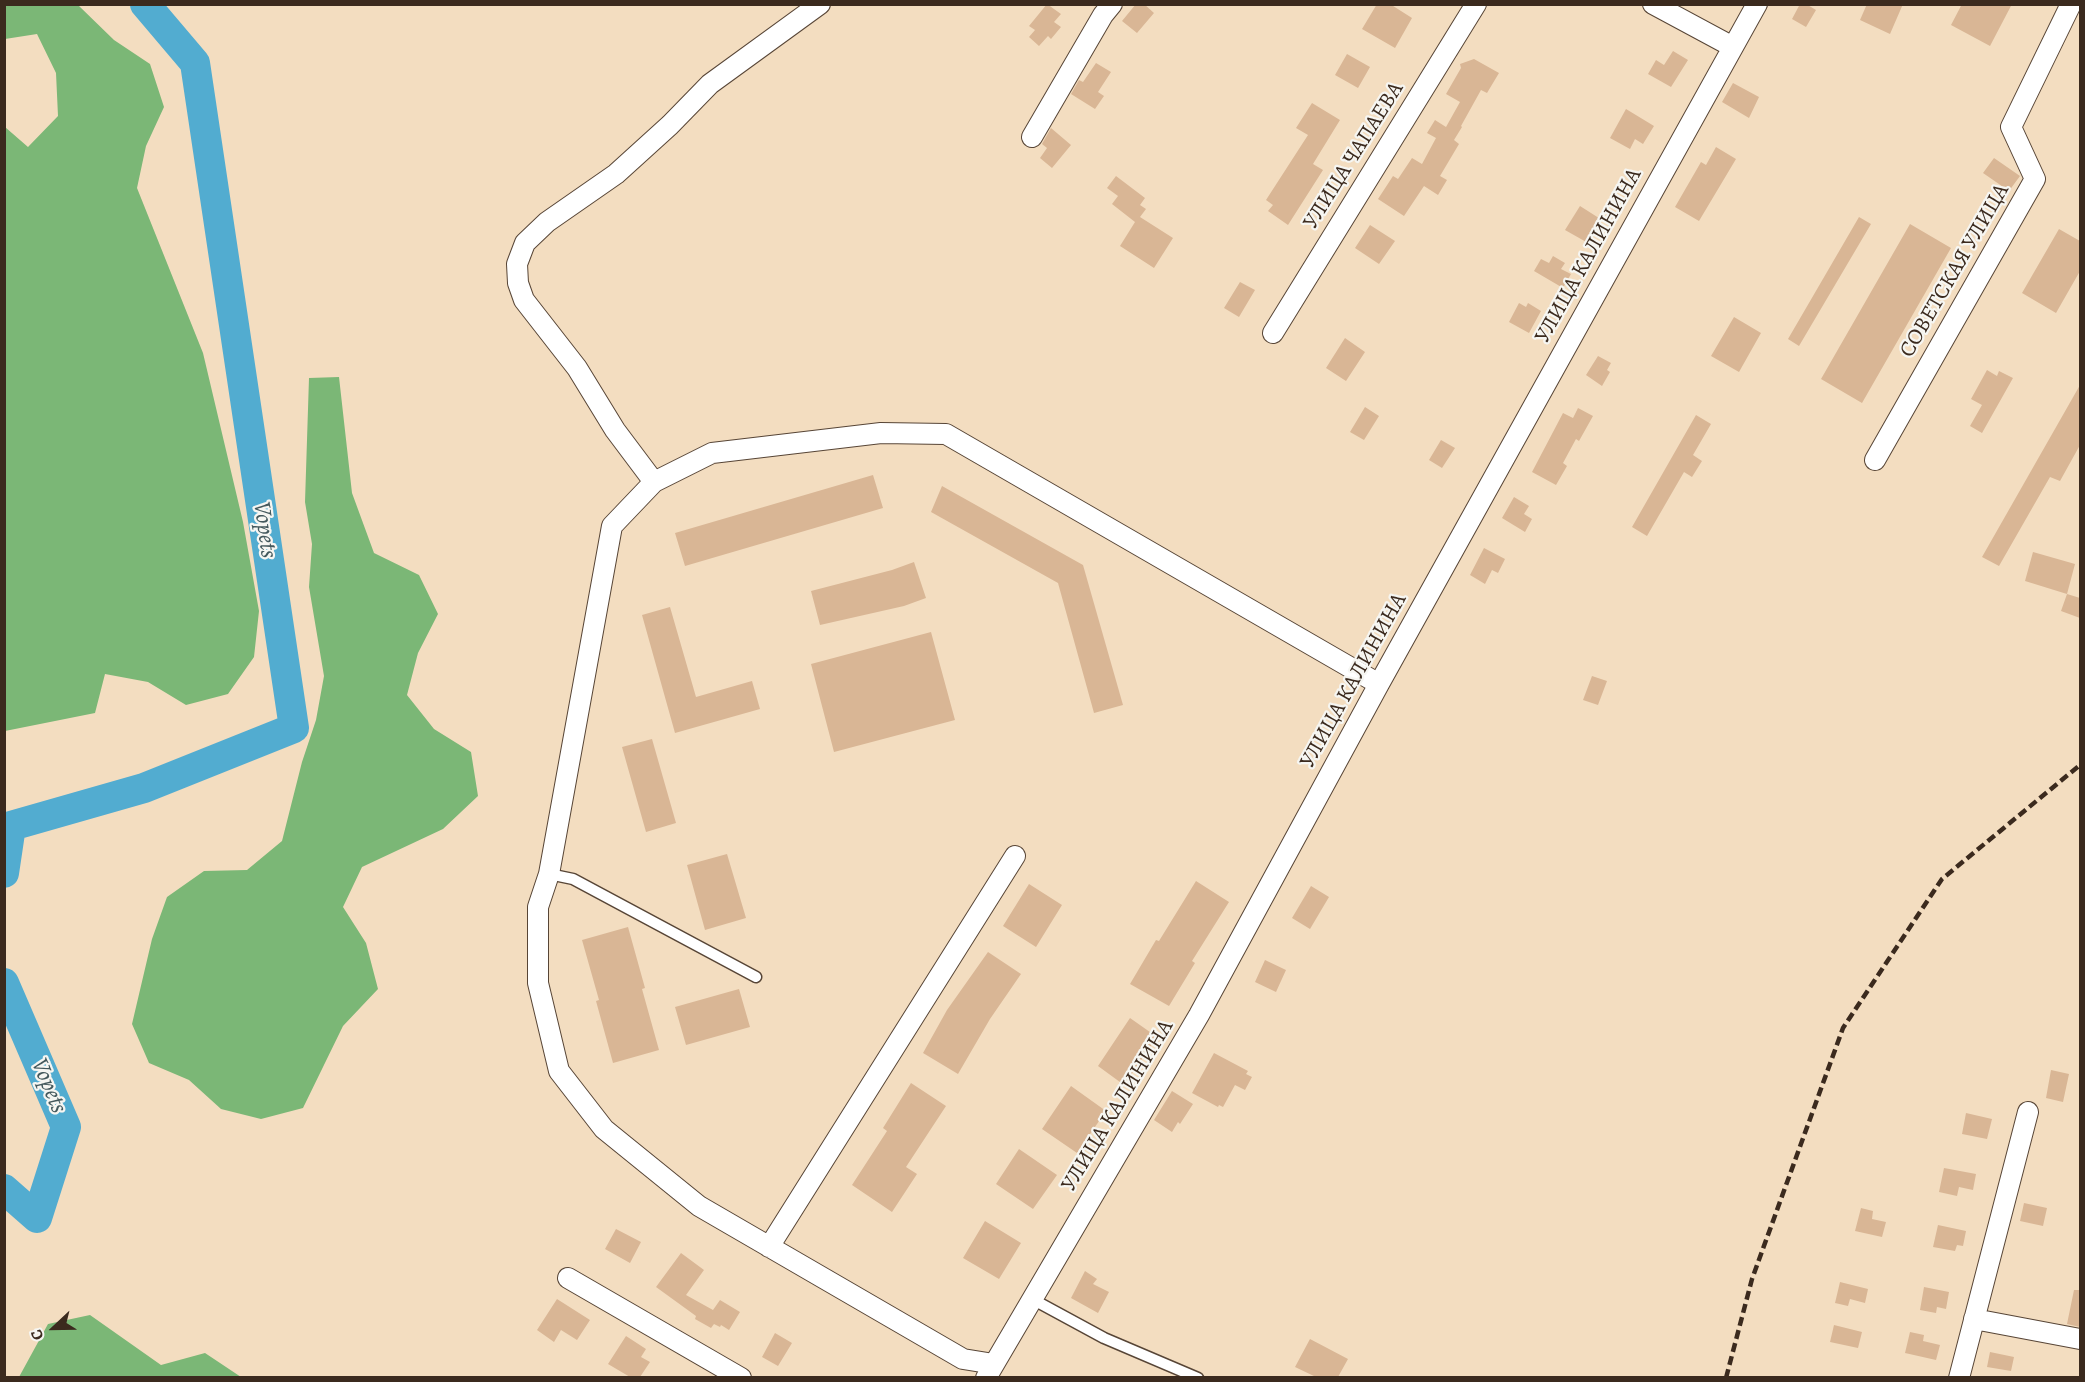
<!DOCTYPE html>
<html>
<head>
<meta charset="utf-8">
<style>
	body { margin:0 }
	#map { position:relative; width:2085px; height:1382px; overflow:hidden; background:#f3ddc0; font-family:Alegreya,serif }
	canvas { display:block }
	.frame { position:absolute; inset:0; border:6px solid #3b2a1e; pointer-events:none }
	.north { position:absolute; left:24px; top:1298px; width:60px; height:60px; -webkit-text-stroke:4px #f6f6f2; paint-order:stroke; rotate:248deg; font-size:16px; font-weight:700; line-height:24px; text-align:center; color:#3b2a1e }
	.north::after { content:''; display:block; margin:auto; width:21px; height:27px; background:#3b2a1e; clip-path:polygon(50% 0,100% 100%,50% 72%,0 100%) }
</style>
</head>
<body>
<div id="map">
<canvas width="2085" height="1382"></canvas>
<div class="frame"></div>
<div class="north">С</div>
</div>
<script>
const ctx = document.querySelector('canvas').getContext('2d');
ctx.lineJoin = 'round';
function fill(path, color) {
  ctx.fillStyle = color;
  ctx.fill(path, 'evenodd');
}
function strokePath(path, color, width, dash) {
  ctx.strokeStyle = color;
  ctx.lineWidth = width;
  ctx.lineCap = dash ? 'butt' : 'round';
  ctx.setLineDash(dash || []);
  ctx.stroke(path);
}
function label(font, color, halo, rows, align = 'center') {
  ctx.font = font + ' Alegreya,serif';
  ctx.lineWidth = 4.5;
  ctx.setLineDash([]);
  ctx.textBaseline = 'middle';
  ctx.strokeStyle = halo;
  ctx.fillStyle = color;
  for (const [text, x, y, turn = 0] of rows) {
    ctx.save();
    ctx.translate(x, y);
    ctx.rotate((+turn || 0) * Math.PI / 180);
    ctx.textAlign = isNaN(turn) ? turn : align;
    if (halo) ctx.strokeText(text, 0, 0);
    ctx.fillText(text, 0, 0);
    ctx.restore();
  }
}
const forest = new Path2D(`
	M5,4L78,5L114,40L150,64L164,107L146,146L137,188L203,353L243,522L259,611L254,657L228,694L186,705L148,682L105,674L95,713L5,731V127L28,147L58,116L56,73L37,34L5,39Z
	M339,377L352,493L374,553L419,575L438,614L418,653L407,695L434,729L471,752L478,796L443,829L362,867L343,907L366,943L378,989L343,1026L303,1108L261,1119L221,1109L189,1080L149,1063L132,1024L152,939L167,897L204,871L247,870L282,841L302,762L316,720L324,676L309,587L312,544L305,502L309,378Z
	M90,1315L161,1365L205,1353L241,1377H19L48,1324Z`);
const river = new Path2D(`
	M4,873L11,826L144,788L294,728L195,63L145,4
	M4,983L66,1127L37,1218L4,1189`);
const building = new Path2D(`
	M1047,4L1061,14L1054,22L1061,27L1051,39L1048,36L1039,46L1029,37L1035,30L1029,26Z
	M1136,4H1144L1154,13L1137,33L1122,21Z
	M1377,4H1390L1412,18L1395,48L1362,29Z
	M1800,4H1806L1816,10L1806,27L1792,19Z
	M1867,4H1903L1890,34L1860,20Z
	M1962,4H2012L1990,46L1951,25Z
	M1673,51L1688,60L1671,87L1648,74L1656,60L1664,65Z
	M1347,54L1370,67L1358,88L1335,75Z
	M1474,59L1499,73L1487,93L1481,90L1461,126L1462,127L1454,140L1459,144L1440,176L1447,180L1438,195L1424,186L1404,216L1378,199L1393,176L1398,179L1412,158L1422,164L1436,138L1427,133L1435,120L1446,127L1460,102L1446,94L1461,68L1460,64Z
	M1096,63L1111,72L1098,92L1104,96L1095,109L1071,94L1079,80L1083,82Z
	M1733,83L1759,97L1749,118L1722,102Z
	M1312,103L1340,120L1313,164L1323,170L1288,225L1268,211L1273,205L1266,200L1308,135L1296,128Z
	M1626,109L1654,126L1643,144L1635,139L1630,149L1610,138Z
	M1051,128L1071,145L1052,168L1040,158L1047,148L1042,144Z
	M1716,147L1736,159L1699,221L1675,207L1701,162L1706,165Z
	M1994,158L2020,176L2009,191L1983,173Z
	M1116,176L1145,198L1140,205L1146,209L1140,217L1173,238L1154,268L1120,246L1135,222L1112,204L1118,196L1107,188Z
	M1580,206L1602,220L1588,243L1565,230Z
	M1859,217L1871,224L1799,346L1788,339Z
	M1910,224L1951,248L1862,403L1821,379Z
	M1370,225L1395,241L1379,264L1355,248Z
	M2059,229L2080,241V271L2056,313L2022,293Z
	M1553,256L1565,263L1561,269L1571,274L1563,288L1534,271L1541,259L1549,263Z
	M1240,282L1255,290L1239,317L1224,308Z
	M1519,303L1526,307L1528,303L1541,311L1529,333L1509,322Z
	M1734,317L1761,333L1739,372L1711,356Z
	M1345,338L1365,352L1346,381L1326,368Z
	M1598,356L1611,363L1607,370L1610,372L1602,386L1586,375Z
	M1987,370L1997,376L1999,371L2013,378L1982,433L1970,426L1982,405L1971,399Z
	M2080,385V445L2060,481L2050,477L1999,566L1982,557Z
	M1365,407L1379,416L1364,440L1350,432Z
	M1578,408L1593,416L1579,441L1576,439L1563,463L1567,466L1556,485L1532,472L1563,413L1573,418Z
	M1696,415L1711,424L1693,455L1702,461L1692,477L1684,472L1647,536L1632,527Z
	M1441,440L1455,448L1442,468L1429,460Z
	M873,475L883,508L685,566L675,533Z
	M942,486L1083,565L1123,705L1094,713L1058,583L931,512Z
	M1514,497L1529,506L1524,514L1532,519L1525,532L1502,518Z
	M1484,548L1505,559L1498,573L1492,570L1485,584L1470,575Z
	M2033,552L2075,564L2067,594L2025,581Z
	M914,562L926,598L904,606L820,625L811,591L892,570Z
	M2067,594L2080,598V618L2061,611Z
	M670,607L696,697L752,681L760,709L675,733L642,615Z
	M931,632L955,720L834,752L811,664Z
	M1592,676L1607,681L1598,705L1583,700Z
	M652,739L676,823L646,832L622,747Z
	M727,854L746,918L705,930L687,865Z
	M1196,881L1229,902L1192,961L1195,963L1169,1006L1130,984L1156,940L1159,941Z
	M1029,884L1062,905L1036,947L1003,926Z
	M1311,886L1329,897L1310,929L1292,918Z
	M628,927L645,988L642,989L659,1050L613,1063L596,1001L599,1000L582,940Z
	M988,952L1021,974L990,1019L958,1074L923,1053L947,1010Z
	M1265,960L1286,970L1276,992L1255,982Z
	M739,989L750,1027L686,1045L675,1007Z
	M1130,1018L1157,1037L1124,1085L1098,1066Z
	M1214,1053L1248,1071L1246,1074L1252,1077L1245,1090L1235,1085L1223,1107L1219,1105L1218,1107L1192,1093Z
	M2051,1070L2069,1074L2063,1102L2046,1098Z
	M911,1083L946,1106L906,1167L917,1174L892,1212L852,1185L887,1131L883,1128Z
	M1071,1086L1106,1111L1077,1153L1042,1129Z
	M1172,1091L1193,1104L1180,1124L1178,1122L1172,1132L1154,1120Z
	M1966,1113L1992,1119L1987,1139L1962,1134Z
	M1019,1149L1057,1175L1033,1209L996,1184Z
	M1944,1168L1976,1174L1973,1190L1959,1187L1957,1196L1939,1192Z
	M2024,1203L2047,1208L2043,1226L2020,1221Z
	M1861,1208L1873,1211L1872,1219L1886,1222L1882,1237L1855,1231Z
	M985,1221L1021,1243L999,1279L963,1258Z
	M1938,1225L1966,1231L1963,1246L1957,1245L1955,1251L1933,1247Z
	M616,1229L641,1242L630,1263L605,1249Z
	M681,1253L704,1270L686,1295L713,1310L720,1300L740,1312L729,1330L721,1325L720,1327L714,1324L711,1328L695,1319L696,1316L656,1287Z
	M1085,1271L1097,1279L1093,1284L1109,1292L1098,1313L1071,1298Z
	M1840,1282L1868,1289L1865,1303L1850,1299L1848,1306L1835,1303Z
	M1924,1287L1949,1292L1946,1309L1937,1307L1936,1313L1920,1310Z
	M2074,1290H2080V1327L2067,1324Z
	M557,1299L590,1320L577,1340L561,1330L554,1342L537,1330Z
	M1834,1325L1862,1332L1858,1348L1830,1342Z
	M1910,1332L1924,1335L1923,1341L1940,1345L1936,1360L1905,1353Z
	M775,1333L792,1343L778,1366L762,1357Z
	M626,1336L646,1349L641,1357L650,1362L640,1377H630L608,1364Z
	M1310,1339L1348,1359L1338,1377H1316L1295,1367Z
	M1990,1352L2014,1357L2011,1371L1987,1367Z`);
const lane = new Path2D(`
	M549,874L573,879L756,977
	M1032,1299L1104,1338L1198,1378`);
const street = new Path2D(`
	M1653,4L1733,47
	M1032,137L1103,15L1112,4
	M1273,333L1476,4
	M1875,460L2035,179L2011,127L2071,4
	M654,482L615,430L577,368L524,300L518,283L517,264L525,243L547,222L616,174L670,125L710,84L820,4
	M769,1247L1015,856
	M568,1278L741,1378
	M1974,1319L2080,1339
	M994,1364L963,1359L699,1206L604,1129L559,1071L538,983V907L549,874L612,526L654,482L712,453L881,433L946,434L1379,684
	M986,1378L1199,1015L1379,684L1757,4
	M1959,1378L2028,1112`);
const rail = new Path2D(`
	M1726,1378L1752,1279L1843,1028L1942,879L2080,765`);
const streetNames = [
	["УЛИЦА ЧАПАЕВА",1354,156,-58],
	["УЛИЦА КАЛИНИНА",1589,256,-61],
	["СОВЕТСКАЯ УЛИЦА",1955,271,-60],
	["УЛИЦА КАЛИНИНА",1354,681,-61],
	["УЛИЦА КАЛИНИНА",1118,1106,-59]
];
const waterNames = [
	["Vopets",264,530,82],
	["Vopets",48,1086,67]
];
fill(forest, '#7bb776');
strokePath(river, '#52acd0', 30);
fill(building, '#d9b695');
strokePath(lane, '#574536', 13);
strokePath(street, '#574536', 22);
strokePath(lane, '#fff', 10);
strokePath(street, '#fff', 20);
strokePath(rail, '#3b2a1e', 4.5, [9, 4.5]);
label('22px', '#3b2a1e', '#f6f6f2', streetNames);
label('italic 24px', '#43585c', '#f6f6f2', waterNames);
</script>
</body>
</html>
